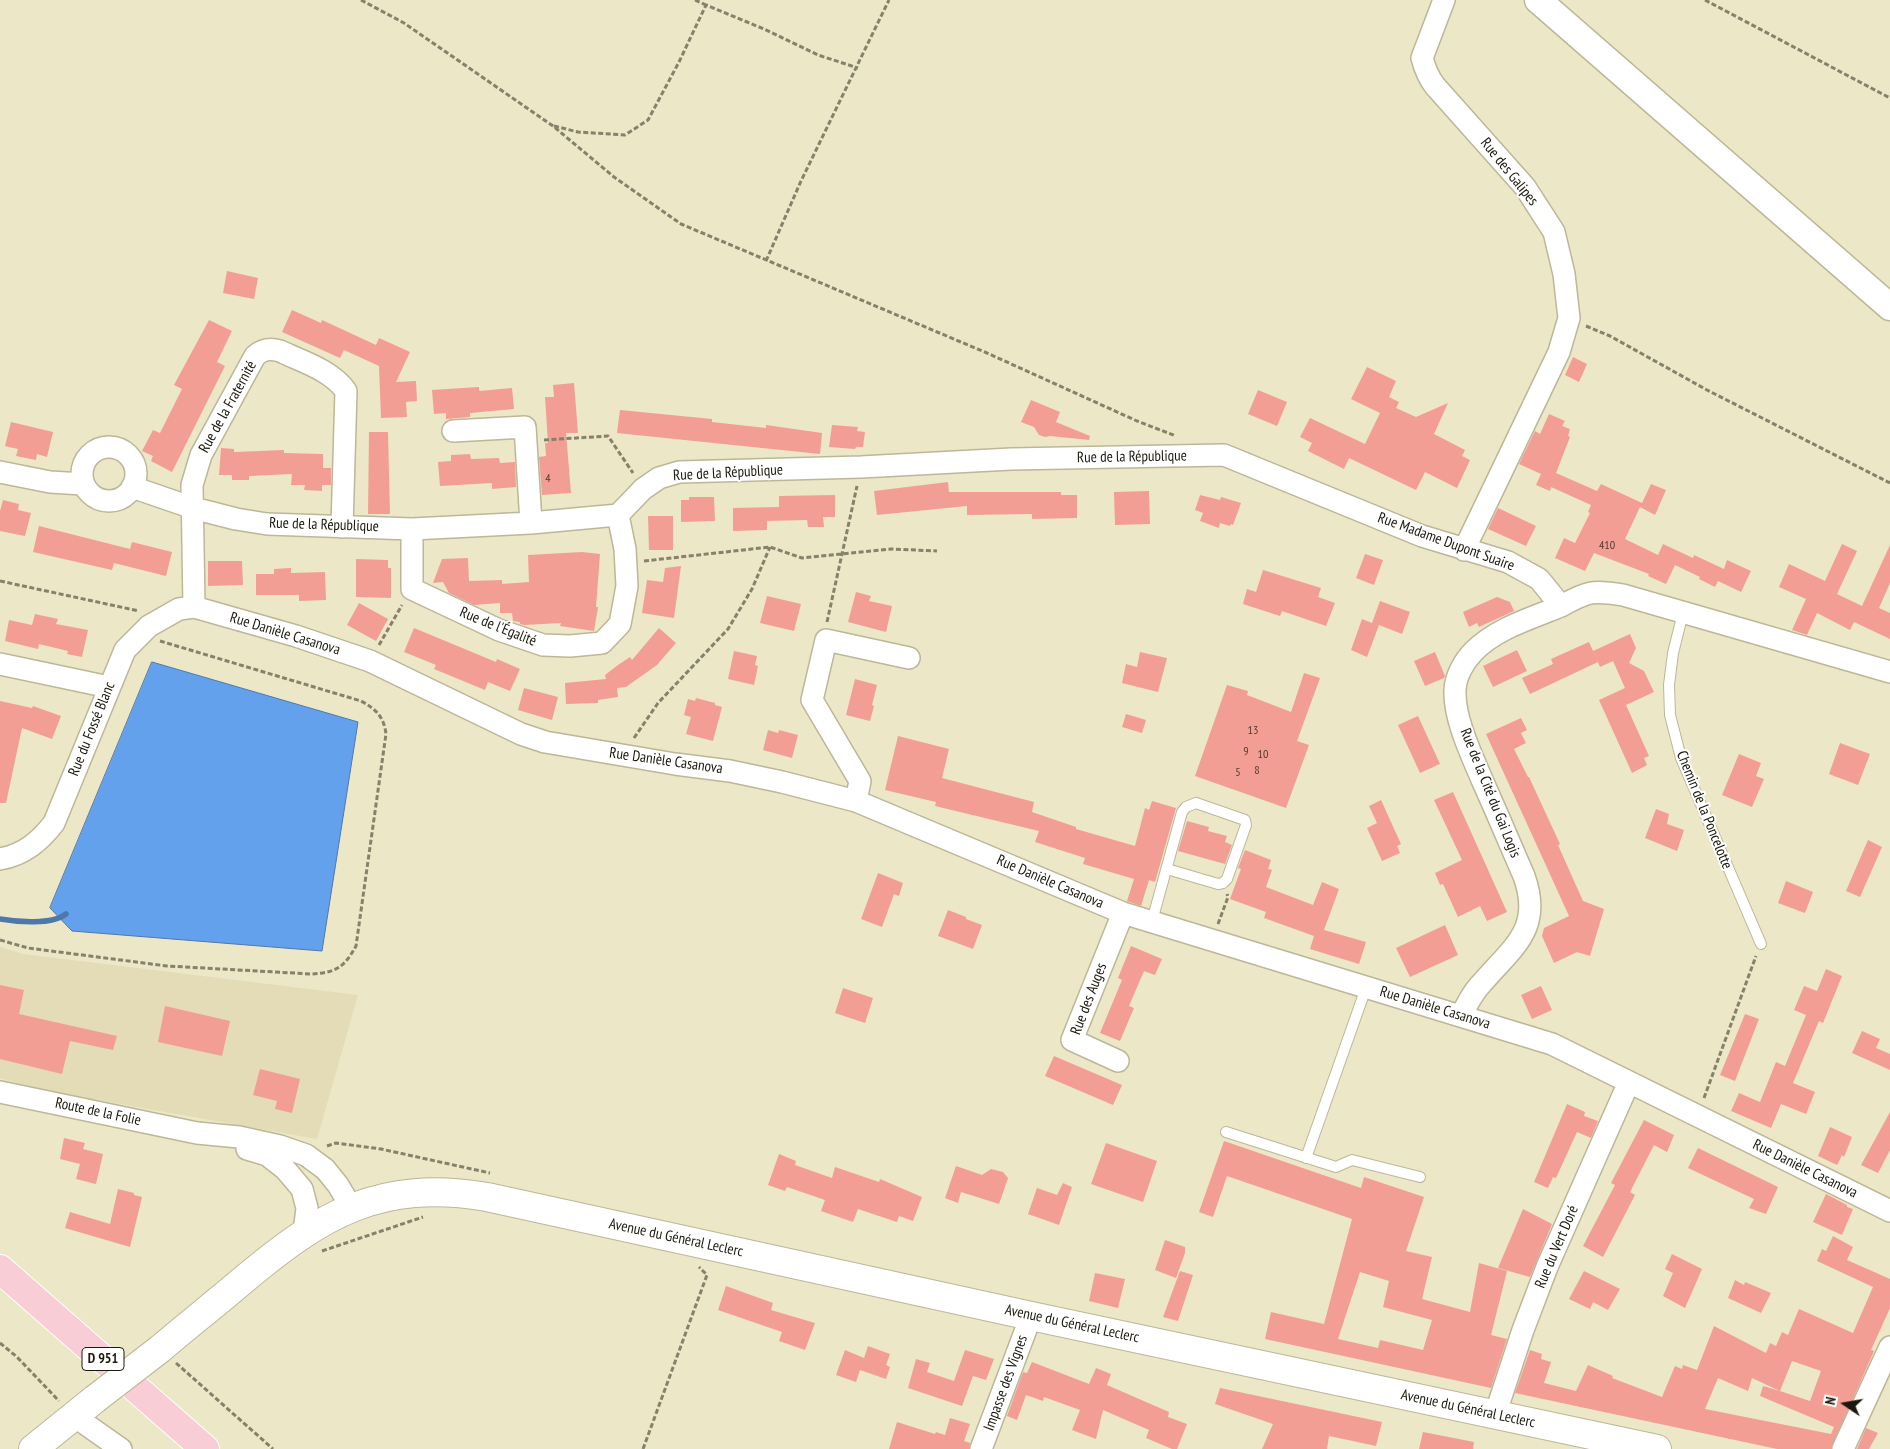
<!DOCTYPE html>
<html>
<head>
<meta charset="utf-8">
<style>
	body { margin:0 }
	#map { position:relative; width:1890px; height:1449px; overflow:hidden; background:#ece7c7; font-family:"PT Sans Narrow",sans-serif }
	canvas { display:block }
	.north { position:absolute; left:1820px; top:1379px; width:50px; height:50px; -webkit-text-stroke:4px #fff; paint-order:stroke; rotate:282deg; font-size:14px; font-weight:700; line-height:20px; text-align:center; color:#1b190d }
	.north::after { content:''; display:block; margin:auto; width:18px; height:22px; background:#1b190d; clip-path:polygon(50% 0,100% 100%,50% 72%,0 100%) }
</style>
</head>
<body>
<div id="map">
<canvas width="1890" height="1449"></canvas>
<div class="north">N</div>
</div>
<script>
const ctx = document.querySelector('canvas').getContext('2d');
ctx.lineJoin = 'round';
function fill(path, color) {
  ctx.fillStyle = color;
  ctx.fill(path, 'evenodd');
}
function strokePath(path, color, width, dash) {
  ctx.strokeStyle = color;
  ctx.lineWidth = width;
  ctx.lineCap = dash ? 'butt' : 'round';
  ctx.setLineDash(dash || []);
  ctx.stroke(path);
}
function label(font, color, halo, rows, align = 'center') {
  ctx.font = font + ' "PT Sans Narrow",sans-serif';
  ctx.lineWidth = 4;
  ctx.setLineDash([]);
  ctx.textBaseline = 'middle';
  ctx.strokeStyle = halo;
  ctx.fillStyle = color;
  for (const [text, x, y, turn = 0] of rows) {
    ctx.save();
    ctx.translate(x, y);
    ctx.rotate((+turn || 0) * Math.PI / 180);
    ctx.textAlign = isNaN(turn) ? turn : align;
    if (halo) ctx.strokeText(text, 0, 0);
    ctx.fillText(text, 0, 0);
    ctx.restore();
  }
}
const built = new Path2D(`
	M0,947L23,954L358,995L317,1139L41,1090L0,1078Z`);
const water = new Path2D(`
	M152,662L358,722L322,951L72,931L50,908Z`);
const stream = new Path2D(`
	M0,919C17,922 52,925 66,914`);
const building = new Path2D(`
	M227,271L258,278L254,299L223,293Z
	M292,310L321,323L322,320L376,345L379,338L410,352L396,382L416,381L417,401L406,402L407,417L381,418L379,366L344,350L340,358L282,332Z
	M209,320L232,331L217,362L225,366L172,472L151,461L153,456L142,451L153,430L160,433L182,389L174,385Z
	M1573,357L1587,364L1579,382L1565,375Z
	M1367,367L1396,381L1389,397L1399,402L1396,408L1416,417L1448,403L1434,434L1465,450L1462,456L1470,460L1457,488L1425,472L1416,490L1349,458L1344,469L1308,451L1312,443L1300,437L1310,418L1365,444L1380,413L1351,399Z
	M574,383L578,433H566L571,493L542,495L539,457L546,456L545,443H548L545,397H554L553,385Z
	M479,387V391L512,388L514,409L470,413V417L446,419V413L434,414L432,390Z
	M1258,390L1287,402L1277,426L1248,414Z
	M1031,400L1060,412L1056,422L1090,436L1089,440L1050,436L1045,437L1039,435L1034,427L1021,422Z
	M620,410L712,419V422L766,428V425L822,433L820,454L617,433Z
	M1549,414L1565,421L1562,426L1570,429L1568,436L1570,437L1556,473L1597,491L1601,484L1642,503L1651,484L1666,490L1655,515L1640,507L1625,539L1658,555L1663,544L1693,558L1694,555L1724,569L1727,560L1751,571L1741,592L1718,581L1715,587L1699,579L1700,577L1675,565L1666,584L1648,576L1649,574L1594,553L1585,571L1555,558L1564,538L1575,543L1590,513L1588,512L1591,505L1551,487L1550,491L1536,485L1541,474L1519,464L1535,431L1540,434Z
	M11,422L53,432L47,457L37,454L36,460L16,456L18,449L5,446Z
	M832,425L858,427L857,431L865,432L863,447H856L855,449L829,447Z
	M369,432H388L390,514H368Z
	M221,448L234,449V452L284,450V453L323,454V468H331V485H322V491L304,490L305,485H291L292,474L249,476V480H232V475H219Z
	M470,454L471,459L499,458L500,463L515,462L516,487L492,489V483L440,486L438,462L451,461V455Z
	M948,482L949,492H1061V495H1077V518L1032,519V514L967,515V506L877,515L874,491Z
	M1149,491L1150,524L1115,525L1114,492Z
	M835,495V517H823L824,527H808L807,520L767,521V530L733,531V508L779,507V496Z
	M1200,495L1220,500L1221,497L1241,503L1233,525L1231,524L1230,526L1220,523L1219,528L1200,521L1203,513L1195,510Z
	M689,497H714L715,521L681,522V500H689Z
	M3,500L19,504L18,510L31,513L25,536L0,531V511Z
	M1498,508L1536,526L1526,546L1488,529Z
	M648,516H673V550H649Z
	M39,526L130,549L132,542L172,552L166,576L114,563L112,570L33,552Z
	M1842,544L1857,551L1837,594L1862,606L1890,545V583L1879,608L1890,613V639L1854,622L1850,630L1817,613L1807,635L1792,630L1806,599L1779,587L1789,564L1825,581Z
	M582,552L600,554L596,607H598L594,631L560,626L561,623L524,625L520,624V622L513,621L512,613H500V603L474,605L449,593L443,582L433,583L442,559L468,558L469,581L502,580V584L529,582L528,555Z
	M1365,554L1383,560L1374,585L1356,578Z
	M356,559L388,560V568H391V598L356,597Z
	M208,561H242L243,585L208,586Z
	M681,566L674,618L642,613L647,580L663,582L665,568Z
	M291,568V573L325,572L326,600L299,601V595H256V574H274V569Z
	M1263,570L1321,588L1318,597L1335,603L1326,626L1282,611L1280,616L1243,604L1247,589L1256,592Z
	M856,592L871,596L869,601L892,606L886,632L848,622Z
	M767,596L801,604L794,631L760,623Z
	M1497,597L1510,602L1514,611L1479,627L1477,623L1469,627L1463,612Z
	M1380,601L1410,612L1402,634L1379,625L1367,657L1351,650L1362,619L1372,623Z
	M359,603L388,619L376,641L347,625Z
	M35,614L58,619L56,624L88,630L82,657L67,654L68,651L39,644L38,649L5,641L9,620L32,625Z
	M414,628L496,662L497,659L520,669L510,691L488,682L485,690L434,669L436,665L404,652Z
	M659,628L676,643L657,665L626,687L617,688L618,697L598,700V703L566,704L565,683L606,679L605,675L618,665L630,657L632,660Z
	M1630,634L1636,648L1629,663L1644,671L1654,692L1626,705L1649,756L1644,758L1647,765L1632,773L1599,700L1625,688L1613,661L1600,667L1595,656L1598,662L1530,694L1522,678L1553,664L1551,659L1589,642L1593,651Z
	M1517,650L1527,671L1493,687L1483,666Z
	M734,651L757,656L755,665L758,666L754,685L728,679Z
	M1140,652L1167,658L1158,692L1122,683L1126,664L1137,667Z
	M1435,652L1445,676L1444,678L1425,686L1414,661Z
	M1304,673L1320,678L1297,741L1309,745L1286,808L1195,776L1227,685L1248,691L1247,695L1291,712Z
	M855,679L877,685L872,705L874,706L870,721L846,715Z
	M524,688L558,697L552,720L518,710Z
	M696,698L715,703V705L722,707L713,741L686,734L691,717L684,715L688,699L695,701Z
	M0,701L32,708L33,706L61,716L52,739L22,728L6,803H0Z
	M1126,714L1146,720L1142,733L1122,727Z
	M1418,716L1440,764L1420,773L1398,725Z
	M1521,718L1527,730L1521,733L1526,743L1514,749L1528,777H1529L1560,844L1558,845L1583,901L1604,909L1590,956L1577,952L1554,963L1542,936L1544,928L1569,916L1486,734Z
	M768,730L778,733L779,730L798,735L792,758L763,750Z
	M898,736L949,749L942,778L1034,802L1032,812L1076,827V829L1135,846L1145,808L1149,810L1152,801L1176,808L1155,882L1149,880L1141,906L1127,901L1134,879L1083,864L1085,858L1035,842L1039,831L935,806L936,802L885,790Z
	M1840,743L1870,754L1858,785L1829,774Z
	M1739,754L1761,763L1756,776L1764,779L1752,807L1722,795Z
	M1453,792L1507,912L1487,921L1480,906L1458,917L1443,884L1440,885L1435,873L1462,860L1434,800Z
	M1381,800L1401,844L1397,846L1400,853L1382,861L1367,828L1377,823L1369,806Z
	M1656,809L1669,814L1667,824L1684,830L1677,851L1645,838Z
	M1187,821L1209,827L1208,831L1227,836L1225,842L1232,845L1225,864L1178,851Z
	M1868,840L1882,847L1860,897L1846,891Z
	M1245,850L1271,860L1268,869L1272,870L1266,887L1313,905L1322,882L1339,889L1324,930L1366,942L1359,964L1310,949L1314,936L1264,918L1266,912L1230,899L1241,869L1238,868Z
	M878,873L903,883L899,896L894,894L882,927L861,919Z
	M1786,881L1813,892L1805,913L1778,903Z
	M948,910L966,917V919L982,925L973,949L938,936Z
	M1445,925L1458,955L1410,977L1396,948Z
	M1131,946L1162,959L1155,975L1144,971L1129,1006L1134,1008L1120,1041L1100,1033L1122,980L1118,978Z
	M1826,969L1842,976L1823,1023L1819,1021L1793,1083L1815,1092L1806,1114L1781,1104L1771,1128L1731,1111L1739,1093L1760,1102L1776,1062L1785,1066L1806,1015L1794,1010L1804,986L1817,991Z
	M0,985L24,990L19,1014L117,1036L113,1050L70,1041L62,1074L0,1059Z
	M1541,986L1552,1010L1532,1019L1521,995Z
	M843,988L873,998L865,1023L835,1013Z
	M165,1006L230,1021L222,1056L158,1042Z
	M1745,1014L1759,1019L1735,1081L1720,1075Z
	M1862,1031L1880,1039L1876,1048L1890,1054V1070L1852,1053Z
	M1054,1056L1122,1085L1113,1105L1045,1076Z
	M260,1069L300,1079L292,1113L275,1109L277,1101L253,1095Z
	M1567,1104L1585,1112L1584,1116L1598,1121L1591,1138L1577,1132L1556,1178L1553,1177L1548,1188L1534,1182Z
	M1890,1112V1150L1878,1173L1861,1165Z
	M1644,1120L1674,1135L1667,1152L1654,1145L1630,1192L1635,1195L1603,1257L1583,1246L1615,1185L1611,1183Z
	M1830,1127L1852,1137L1844,1157L1842,1155L1837,1165L1818,1156Z
	M64,1138L85,1143L83,1149L103,1154L96,1184L76,1179L80,1164L60,1159Z
	M1224,1141L1361,1188L1364,1177L1424,1197L1406,1251L1432,1257L1422,1299L1470,1312L1479,1263L1507,1271L1491,1335L1507,1339L1491,1388L1265,1339L1271,1312L1324,1324L1352,1219L1227,1176L1213,1217L1199,1212ZM1360,1272L1389,1281L1383,1307L1432,1320L1423,1350L1380,1340L1378,1348L1338,1339Z
	M1106,1143L1157,1161L1143,1202L1091,1184Z
	M1698,1148L1778,1187L1766,1214L1749,1208L1754,1199L1688,1168Z
	M779,1154L796,1161L795,1165L832,1178L835,1167L879,1182L880,1179L922,1197L913,1221L899,1216L897,1222L858,1209L853,1222L821,1211L825,1200L787,1187L785,1191L768,1185Z
	M956,1166L982,1175L991,1169L1003,1172L1008,1178L999,1204L961,1192L958,1203L945,1198Z
	M1063,1183L1072,1187L1059,1225L1028,1214L1037,1188L1057,1195Z
	M118,1189L134,1193V1195L142,1197L130,1247L65,1228L70,1212L110,1224Z
	M1826,1194L1847,1205V1207L1853,1209L1842,1235L1813,1222Z
	M1523,1209L1552,1224L1530,1277L1498,1268Z
	M1833,1236L1853,1247L1847,1260L1890,1279V1308L1871,1350L1874,1351L1831,1449H1777L1515,1393L1530,1350L1542,1354L1541,1359L1551,1362L1544,1383L1576,1391L1588,1365L1613,1376L1612,1378L1662,1397L1675,1366L1682,1369L1683,1365L1697,1370L1714,1326L1766,1353L1770,1343L1776,1346L1782,1332L1788,1335L1799,1309L1853,1333L1873,1287L1817,1261L1822,1249L1826,1251ZM1792,1361L1821,1371L1810,1401L1780,1391ZM1718,1378L1748,1391L1752,1378L1780,1391L1763,1386L1760,1396L1834,1427L1831,1434L1705,1409Z
	M1165,1240L1185,1247V1253L1176,1278L1155,1270Z
	M1672,1254L1702,1269L1685,1308L1663,1296L1673,1273L1665,1269Z
	M1180,1271L1193,1275L1178,1321L1163,1317Z
	M1584,1271L1620,1289L1608,1310L1593,1302L1590,1309L1569,1299Z
	M1095,1273L1125,1279L1118,1308L1089,1301Z
	M1735,1280L1744,1285L1745,1282L1771,1293L1761,1313L1728,1298Z
	M726,1286L773,1303L771,1310L815,1323L805,1350L779,1341L782,1332L718,1310Z
	M868,1346L890,1354L886,1365L890,1367L886,1379L860,1370L856,1382L836,1375L845,1350L864,1358Z
	M965,1350L994,1359L986,1380L973,1376L962,1406L908,1388L916,1359L930,1363L927,1372L954,1381Z
	M1032,1362L1089,1384L1096,1368L1111,1374L1107,1385L1169,1412L1168,1417L1187,1424L1177,1449H1172L1146,1438L1149,1430L1103,1410L1096,1439L1072,1430L1080,1410L1044,1397L1043,1401L1026,1395L1017,1420L1007,1416L1023,1372L1027,1373Z
	M1220,1388L1382,1422L1376,1446L1329,1436L1327,1449H1262L1273,1424L1215,1404Z
	M950,1418L970,1424L964,1441L970,1443L969,1449H889L897,1422L935,1434L936,1432L945,1435Z
	M1866,1428L1878,1433L1869,1449H1857Z
	M1423,1432L1474,1442L1473,1449H1419Z`);
const path = new Path2D(`
	M361,0L404,23L553,126L614,177L681,224L987,353L1137,421L1176,436
	M695,0L706,5
	M1705,0L1890,98
	M554,126L578,132L625,135L648,120L679,62L706,5L764,29L818,55L858,68
	M766,261L801,181L889,0
	M1586,326L1610,336L1707,390L1890,483
	M544,440L608,436L633,473
	M644,561L770,547L802,558L892,549L937,551
	M0,581L139,611
	M827,622L857,486
	M379,645L402,605
	M634,738L658,703L728,629L752,589L770,547
	M1218,924L1228,897L1227,894
	M0,940L28,948L167,966L311,974C335,973 344,968 356,946L386,734C384,717 376,709 361,701L160,641
	M1704,1098L1756,956
	M327,1146L336,1143L381,1149L490,1173
	M322,1251L423,1217
	M0,1343L17,1357L59,1401
	M176,1363L273,1449
	M643,1449L707,1275L699,1267`);
const service = new Path2D(`
	M1683,613L1673,653L1669,685L1670,715L1681,758L1761,944
	M1152,921L1182,812L1186,807L1196,803L1245,820L1246,825L1227,879L1223,883L1218,884L1167,869
	M1226,1132L1336,1167L1352,1160L1420,1177
	M1306,1158L1366,988`);
const minor = new Path2D(`
	M1444,0L1422,58C1425,69 1428,77 1435,86L1525,187L1554,232L1564,274L1569,318L1559,352L1464,550
	M453,431L525,427L531,523
	M82 474a27 27 0 1 1 54 0a27 27 0 1 1-54 0Z
	M0,472L50,482L83,484
	M132,487L193,508L236,519L267,524L412,529L531,523L618,515L643,489L659,478L679,472L861,467L1011,459L1224,455L1422,536L1508,562L1539,579L1561,606C1588,591 1593,590 1623,595L1890,672
	M412,529V589L499,630L543,645L570,646L602,643L620,624L627,586L625,549L618,515
	M194,607L192,485L201,455L255,356C263,349 270,348 280,351C303,362 331,370 346,391L342,527
	M0,664L109,687
	M856,801L860,781L812,700L826,640L909,658
	M0,859C24,855 40,841 54,823L125,650L149,626L179,609L194,607L296,636L370,661L492,720L521,734L545,742L675,764L730,771L782,782L856,801L1123,913L1552,1044L1890,1211
	M1461,1016C1467,1004 1473,992 1482,983C1513,947 1543,929 1524,876C1510,844 1497,813 1483,782C1472,756 1454,719 1455,691C1455,677 1464,661 1474,651C1497,628 1532,618 1561,606
	M1118,1061L1072,1040L1123,913
	M0,1092L197,1133L239,1137L280,1146L306,1155L325,1169L338,1185L351,1207
	M247,1149L267,1155L285,1169L302,1189L307,1208L304,1233
	M1495,1415L1523,1330L1547,1267L1629,1082
	M74,1416L121,1449
	M981,1449L1031,1316
	M1843,1449L1890,1347`);
const tertiary = new Path2D(`
	M1538,0L1890,307`);
const secondary = new Path2D(`
	M160,1349C187,1326 215,1304 242,1281C322,1214 379,1179 487,1197L1031,1316L1657,1449
	M33,1449L95,1399`);
const primary = new Path2D(`
	M0,1269L205,1449`);
const secondaryBridge = new Path2D(`
	M95,1399L160,1349`);
const numberNames = [
	["4",548,479],
	["410",1607,546],
	["13",1253,731],
	["9",1246,752],
	["10",1263,755],
	["8",1257,771],
	["5",1238,773]
];
const shields = [
	[103,1359,42]
];
const shieldNames = [
	["D 951",103,1359]
];
const streetNames = [
	["Rue des Galipes",1509,172,51],
	["Rue de la Fraternité",228,407,-61],
	["Rue de la République",1132,457,-1],
	["Rue de la République",728,473,-3],
	["Rue de la République",324,525,2],
	["Rue Madame Dupont Suaire",1446,542,20],
	["Rue de l'Égalité",498,627,22],
	["Rue Danièle Casanova",285,634,17],
	["Rue du Fossé Blanc",92,729,-68],
	["Rue Danièle Casanova",666,761,8],
	["Rue de la Cité du Gai Logis",1490,793,68],
	["Chemin de la Poncelotte",1704,810,68],
	["Rue Danièle Casanova",1050,882,23],
	["Rue des Auges",1089,999,-69],
	["Rue Danièle Casanova",1435,1008,17],
	["Route de la Folie",98,1112,12],
	["Rue Danièle Casanova",1805,1169,26],
	["Avenue du Général Leclerc",676,1238,12],
	["Rue du Vert Doré",1557,1247,-67],
	["Avenue du Général Leclerc",1072,1324,12],
	["Impasse des Vignes",1006,1383,-70],
	["Avenue du Général Leclerc",1468,1409,12]
];
fill(built, '#e3dcb6');
fill(water, '#64a1ed');
strokePath(water, '#4e78aa', 1);
strokePath(stream, '#4e78aa', 5.5);
fill(building, '#f39e95');
strokePath(service, '#bcb798', 12);
strokePath(minor, '#bcb798', 24);
strokePath(tertiary, '#bcb798', 29);
strokePath(secondary, '#bcb798', 30);
strokePath(primary, '#fff', 30);
strokePath(path, '#85816b', 3, [5, 2.5]);
strokePath(service, '#fff', 10);
strokePath(minor, '#fff', 21);
strokePath(tertiary, '#fff', 26);
strokePath(secondary, '#fff', 28);
strokePath(primary, '#f9cdd6', 28);
strokePath(secondaryBridge, '#bcb798', 30, []);
strokePath(secondaryBridge, '#fff', 28);
label('12px', '#513a2f', null, numberNames);
for (const [x, y, w] of shields) {
  const box = new Path2D();
  box.roundRect(x - w / 2, y - 11.5, w, 23, 4);
  ctx.fillStyle = '#fff';
  ctx.fill(box);
  strokePath(box, '#1b190d', 1);
}
label('bold 14px', '#1b190d', null, shieldNames);
label('15px', '#1b190d', '#fff', streetNames);
</script>
</body>
</html>
